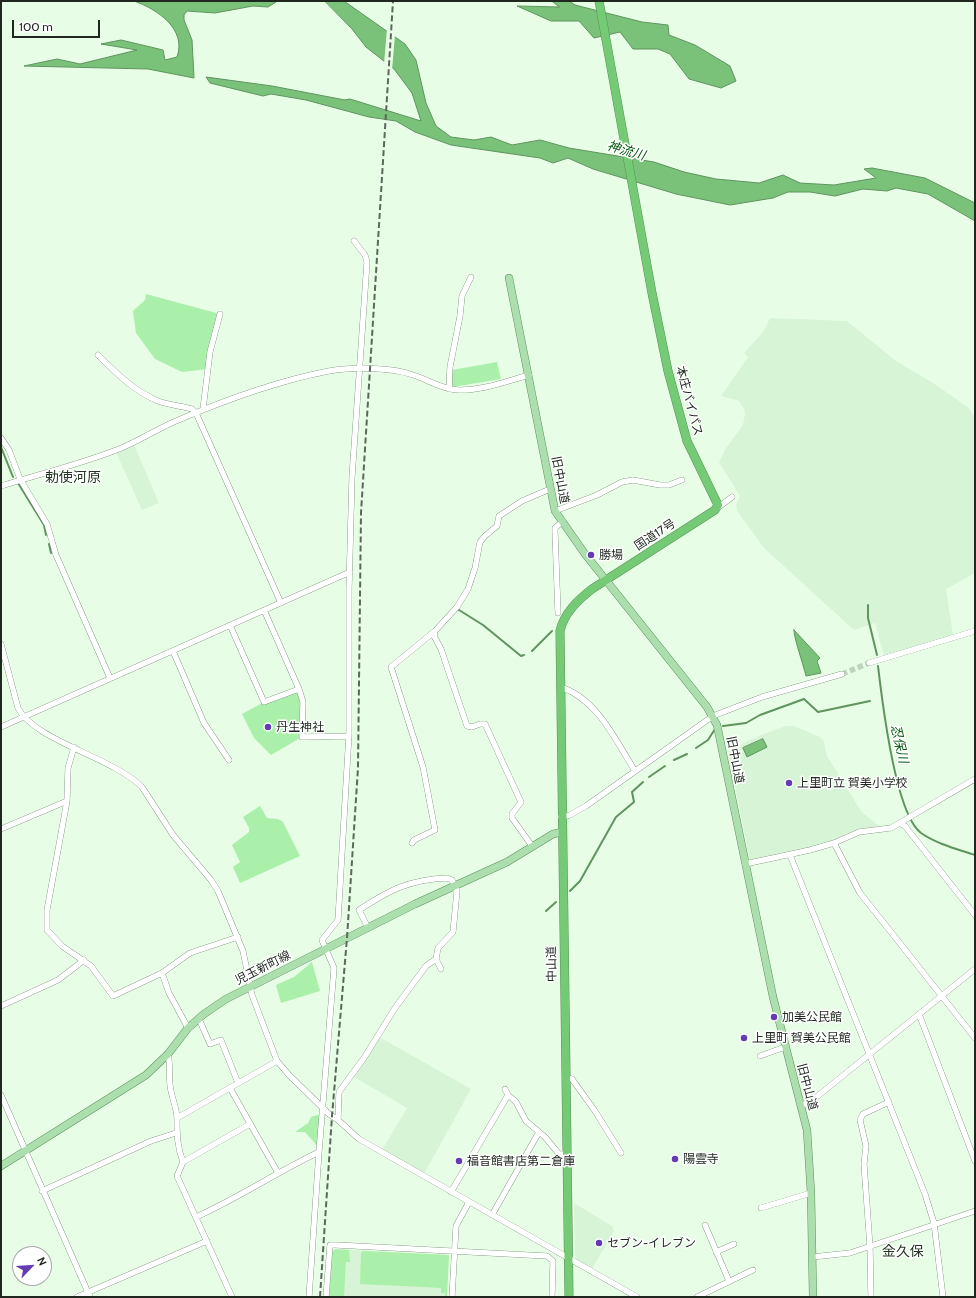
<!DOCTYPE html>
<html>
<head>
<meta charset="utf-8">
<style>
	body { margin:0 }
	#map { position:relative; width:976px; height:1298px; overflow:hidden; background:#e7fde6; font-family:Cabin,sans-serif }
	canvas { display:block }
	.frame { position:absolute; inset:0; border:2px solid #1f271f; pointer-events:none }
	.north { position:absolute; left:12px; top:1246px; width:40px; height:40px; box-sizing:border-box; background:#fff; border:1px solid #a5a9a5; border-radius:50%; rotate:65deg; font-size:11px; font-weight:700; line-height:16px; text-align:center; color:#1f271f }
	.north::after { content:''; display:block; margin:auto; width:14px; height:18px; background:#643bb3; clip-path:polygon(50% 0,100% 100%,50% 72%,0 100%) }
	.scale { position:absolute; left:12px; top:20px; width:88px; height:18px; box-sizing:border-box; border:2px solid #1f271f; border-top:0; padding-left:5px; font-size:12px; line-height:14px; white-space:nowrap; color:#1f271f; -webkit-text-stroke:3px #fff; paint-order:stroke }
</style>
</head>
<body>
<div id="map">
<canvas width="976" height="1298"></canvas>
<div class="frame"></div>
<div class="north">N</div>
<div class="scale">100 m</div>
</div>
<script>
const ctx = document.querySelector('canvas').getContext('2d');
ctx.lineJoin = 'round';
function fill(path, color) {
  ctx.fillStyle = color;
  ctx.fill(path, 'evenodd');
}
function strokePath(path, color, width, dash) {
  ctx.strokeStyle = color;
  ctx.lineWidth = width;
  ctx.lineCap = dash ? 'butt' : 'round';
  ctx.setLineDash(dash || []);
  ctx.stroke(path);
}
function label(font, color, halo, rows, align = 'center') {
  ctx.font = font + ' Cabin,"Noto Sans JP",sans-serif';
  ctx.lineWidth = 3;
  ctx.setLineDash([]);
  ctx.textBaseline = 'middle';
  ctx.strokeStyle = halo;
  ctx.fillStyle = color;
  for (const [text, x, y, turn = 0] of rows) {
    ctx.save();
    ctx.translate(x, y);
    ctx.rotate((+turn || 0) * Math.PI / 180);
    ctx.textAlign = isNaN(turn) ? turn : align;
    if (halo) ctx.strokeText(text, 0, 0);
    ctx.fillText(text, 0, 0);
    ctx.restore();
  }
}
const built = new Path2D(`
	M770,318L847,321L896,361L933,383L969,408L975,418V573L946,589L953,635L884,655L875,623L854,630L764,548L737,511L736,505L740,496L719,462L726,448L743,425L745,414L744,409L739,401L721,396L748,357L744,353L763,332Z
	M133,442L159,503L142,510L115,450Z
	M786,726H794L820,737L824,742L827,756L861,811L880,827L845,834L834,841L789,853L787,852L750,861L728,751L758,736Z
	M381,1038L471,1089L424,1174L382,1150L407,1108L354,1077L377,1039Z
	M574,1203L612,1226L614,1231L592,1269L577,1261L575,1255Z
	M335,1249L449,1255L447,1297H329Z`);
const green = new Path2D(`
	M146,294L220,314L208,369L182,372L155,359L136,333L133,311L145,300Z
	M497,362L501,379L453,387L451,385L452,370Z
	M299,689L303,702L302,737L271,755L254,738L242,714L264,702Z
	M260,806L267,818L278,819L283,822L300,856L240,883L233,867L240,862L232,845L249,832V828L243,817Z
	M312,962L320,991L281,1003L276,985L294,977Z
	M321,1114L319,1148L305,1132H295L308,1123L311,1117Z
	M335,1249L349,1250L350,1262H346L344,1297H329L332,1252Z
	M363,1251L449,1255L447,1297H445V1293H441V1288L360,1284L361,1253Z`);
const water = new Path2D(`
	M134,1H270L276,2L268,7L253,6L215,13L187,11L184,15V20L192,40L194,78L148,69L24,66L57,59L80,64L137,50L101,44L121,40L163,50L165,60L177,57C187,29 157,9 134,1Z
	M325,1H344L405,44L416,60L426,103L436,126L451,137L474,140L491,137L512,145L540,140L569,148L654,162L684,172L716,179L759,183L783,175L800,183L834,185L876,178L864,169L872,168L925,178L975,203V221L928,194L896,188L887,191L863,189L835,196L810,192H788L773,198L730,205L676,194L593,169L568,158L553,163L540,158L451,145L415,132L396,121L369,117L306,100L271,94L263,96L210,83L206,77L272,86L345,100L350,99L421,121L412,93L394,69L366,47L352,29Z
	M552,1H569L575,5L642,22L668,25L669,35L695,45L730,66L736,81L721,88L689,79L670,54L658,49H633L620,32L594,38L579,21H551L517,6L559,7Z
	M794,630L820,658L817,661L821,673L806,676C804,667 793,635 794,630Z
	M763,739L767,747L747,757L743,748Z`);
const pier = new Path2D(`
	M387,29L395,35L392,70L384,64Z`);
const stream = new Path2D(`
	M1,447L13,477
	M18,483L44,525L46,535
	M49,544L51,553
	M868,605V618L877,655
	M459,610L483,625L521,656L524,655
	M532,651L552,631
	M878,666C882,700 895,814 921,833C937,844 957,849 975,855
	M723,726L746,723L760,715L804,699L818,712L870,701
	M696,748L708,740L715,729
	M674,760L687,754
	M649,777L665,766
	M570,891L580,881L616,817L634,802L632,792L643,782
	M546,911L556,902`);
const minorTunnel = new Path2D(`
	M842,674L869,663`);
const minor = new Path2D(`
	M98,355C116,373 134,391 158,401C169,405 181,406 192,409L196,413L281,603
	M449,389L450,367L460,316L462,296L471,277
	M203,409L210,352L220,314
	M1,438L9,450L20,479L47,524L56,555L110,678
	M1,486C40,474 81,464 119,449C139,441 157,429 176,421C225,400 277,381 329,371C352,367 391,367 413,375C429,380 441,389 458,390C481,391 507,381 529,375
	M716,509L732,497
	M555,511L597,495L622,482L633,480L660,485H669L682,480
	M264,610L299,689L303,702L302,737L349,736
	M558,613L555,532V528L563,521
	M230,625L264,702L299,689
	M1,644L18,708C35,741 112,757 142,787L173,835L211,880L218,891L243,951L252,995L277,1061L289,1075L329,1114L338,1120L359,1139L637,1297
	M173,651L204,723L229,760
	M869,663L975,631
	M560,687C597,698 616,741 635,771
	M1,727L350,572
	M74,747L68,768L67,801L47,910V930L62,946L91,966L113,996L162,973L190,953L238,937
	M561,817L570,815L586,806L713,716L762,697L842,674
	M901,824L905,826L975,915
	M1,829L67,801
	M412,843L414,840L435,830L423,767L391,667L435,631
	M834,843L860,893L975,1038
	M532,846L512,818V814L521,802L485,724H480L472,727L467,726L441,649L434,636L435,631L457,607L468,589L475,568L480,542L485,536L497,526L499,516L522,501L550,489
	M790,855L925,1194L934,1223L943,1297
	M745,864L810,850L834,843L859,832L891,828L975,779
	M436,959L441,969
	M162,973L169,993L188,1028
	M1,1006L58,980L84,960
	M919,1014L975,1161
	M199,1019L210,1044L221,1040L238,1083
	M168,1054C171,1066 168,1079 171,1091C173,1101 177,1109 177,1119C177,1135 177,1146 183,1162L177,1176L232,1297
	M760,1056L785,1047
	M565,1078L572,1079L595,1111L621,1153
	M230,1088L278,1173
	M505,1089L508,1095L516,1102L526,1121L545,1137L559,1154H566
	M1,1095L90,1297
	M801,1106L814,1099L975,969
	M177,1118L277,1061
	M338,1120L339,1092L364,1058L395,1008L426,966L436,959L438,948L453,932L457,891L452,880L447,878C409,880 391,889 359,910L368,928
	M319,1152L334,968L322,940L338,920L349,734V588L352,477L367,262L365,255L354,241
	M183,1162L250,1124
	M42,1191L151,1141L176,1133
	M451,1192L508,1095
	M761,1208L811,1193
	M492,1215L539,1132
	M196,1217C238,1198 277,1172 319,1152L309,1297
	M705,1225L729,1281
	M716,1252L734,1244
	M812,1257L850,1253L975,1211
	M77,1297L207,1241
	M326,1297L330,1245H336L547,1256L553,1261L552,1297
	M452,1297L456,1226L469,1202
	M697,1297L753,1270
	M871,1297L870,1247L864,1164L866,1146L860,1120L863,1114L889,1102`);
const major = new Path2D(`
	M509,278L555,511L585,554L707,707L717,725L773,997L807,1130L811,1193L813,1297
	M1,1166L146,1075L168,1054L188,1028L204,1014L226,999L415,904L507,862L553,834L562,832`);
const highway = new Path2D(`
	M569,1297L560,631C564,613 578,600 592,589L715,510L718,505L687,441L668,371L652,293L599,1`);
const rail = new Path2D(`
	M320,1297L332,1116L347,938L358,768L361,513L393,1`);
const markers = [
	[591,555,4,"#643bb3"],
	[268,727,4,"#643bb3"],
	[789,783,4,"#643bb3"],
	[774,1017,4,"#643bb3"],
	[744,1038,4,"#643bb3"],
	[675,1159,4,"#643bb3"],
	[459,1161,4,"#643bb3"],
	[599,1243,4,"#643bb3"]
];
const streetNames = [
	["本庄バイパス",689,401,75],
	["旧中山道",560,480,79],
	["国道17号",655,535,-33],
	["旧中山道",735,760,79],
	["中山道",552,964,-91],
	["児玉新町線",263,968,-27],
	["旧中山道",807,1087,75]
];
const poiNames = [
	["勝場",599,555],
	["丹生神社",276,727],
	["上里町立 賀美小学校",797,783],
	["加美公民館",782,1017],
	["上里町 賀美公民館",752,1038],
	["陽雲寺",683,1159],
	["福音館書店第二倉庫",467,1161],
	["セブン-イレブン",607,1243]
];
const waterNames = [
	["神流川",626,151,16],
	["忍保川",899,744,77]
];
const quarterNames = [
	["勅使河原",73,478],
	["金久保",903,1252]
];
fill(built, '#d8f4d7');
fill(green, '#abf0aa');
fill(water, '#7ac279');
strokePath(water, '#5f945e', 1);
fill(pier, '#e7fde6');
strokePath(stream, '#5f945e', 2);
strokePath(minorTunnel, '#bfd2be', 5.5, [5.5, 3]);
strokePath(minor, '#5e715d', 6);
strokePath(major, '#579158', 8);
strokePath(highway, '#579158', 9);
strokePath(minor, '#fff', 5.5);
strokePath(major, '#acdfad', 7);
strokePath(highway, '#75ca76', 8);
strokePath(rail, '#5b685b', 2, [6, 3]);
for (const [x, y, r, color] of markers) {
  const dot = new Path2D();
  dot.arc(x, y, r, 0, 2 * Math.PI);
  ctx.fillStyle = color;
  ctx.fill(dot);
  strokePath(dot, '#fff', 1.5);
}
label('12px', '#1f271f', '#fff', streetNames);
label('12px', '#1f271f', '#fff', poiNames, 'left');
label('italic 13px', '#075811', '#fff', waterNames);
label('14px', '#233423', '#fff', quarterNames);
</script>
</body>
</html>
